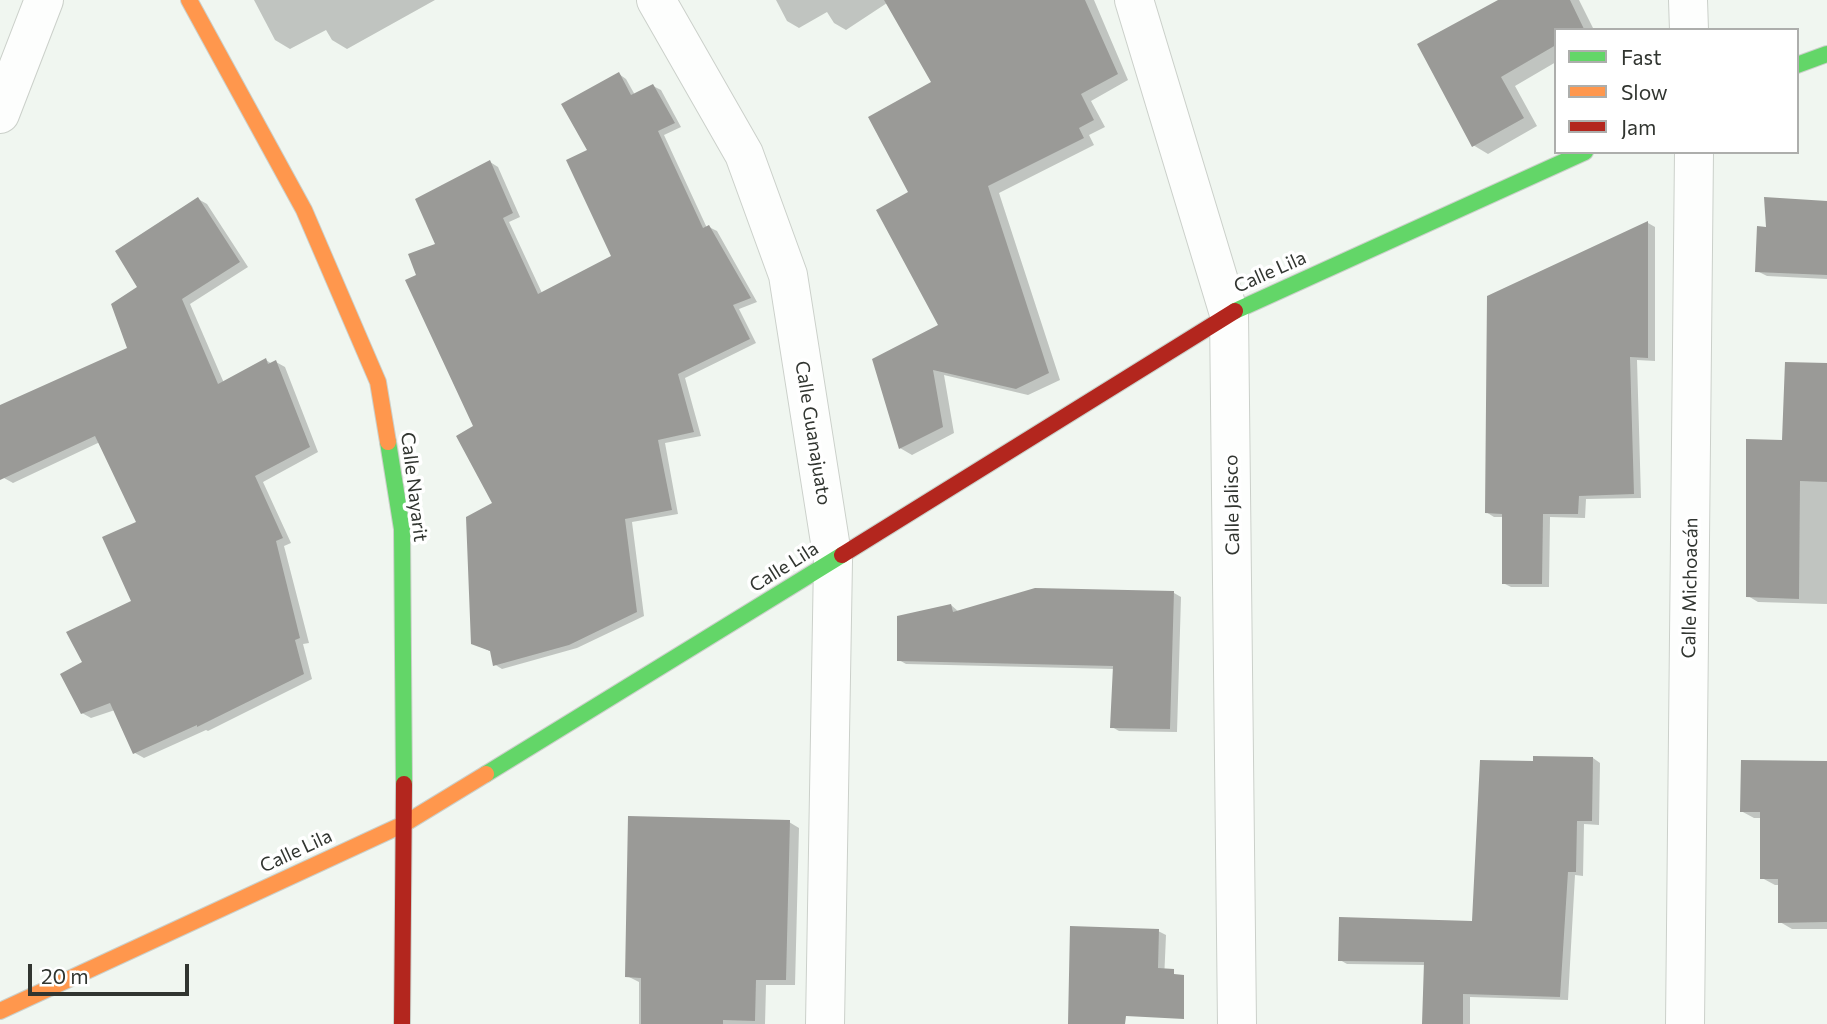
<!DOCTYPE html>
<html>
<head>
<meta charset="utf-8">
<style>
	body { margin:0 }
	#map { position:relative; width:1827px; height:1024px; overflow:hidden; background:#f0f6f0; font-family:Commissioner,sans-serif }
	canvas { display:block }
	.legend { position:absolute; left:1554px; top:28px; width:245px; height:126px; box-sizing:border-box; background:#fff; border:2px solid #adaeac; margin:0; padding:9px 12px; list-style:none; font-size:21px; color:#313530 }
	.legend li { display:flex; align-items:center; gap:14px; height:35px }
	.legend b { width:35px; border:2px solid #adaeac }
	.scale { position:absolute; left:28px; top:964px; width:161px; height:32px; box-sizing:border-box; border:4px solid #313530; border-top:0; padding-left:9px; font-size:21px; line-height:24px; white-space:nowrap; color:#313530; -webkit-text-stroke:5px #fff; paint-order:stroke }
</style>
</head>
<body>
<div id="map">
<canvas width="1827" height="1024"></canvas>
<ul class="legend">
<li><b style="height:9px;background:#63d668"></b>Fast</li>
<li><b style="height:9px;background:#ff974d"></b>Slow</li>
<li><b style="height:9px;background:#b3261e"></b>Jam</li>
</ul>
<div class="scale">20 m</div>
</div>
<script>
const ctx = document.querySelector('canvas').getContext('2d');
ctx.lineJoin = 'round';
function fill(path, color) {
  ctx.fillStyle = color;
  ctx.fill(path, 'evenodd');
}
function strokePath(path, color, width, dash) {
  ctx.strokeStyle = color;
  ctx.lineWidth = width;
  ctx.lineCap = dash ? 'butt' : 'round';
  ctx.setLineDash(dash || []);
  ctx.stroke(path);
}
function label(font, color, halo, rows, align = 'center') {
  ctx.font = font + ' Commissioner,sans-serif';
  ctx.lineWidth = 7;
  ctx.setLineDash([]);
  ctx.textBaseline = 'middle';
  ctx.strokeStyle = halo;
  ctx.fillStyle = color;
  for (const [text, x, y, turn = 0] of rows) {
    ctx.save();
    ctx.translate(x, y);
    ctx.rotate((+turn || 0) * Math.PI / 180);
    ctx.textAlign = isNaN(turn) ? turn : align;
    if (halo) ctx.strokeText(text, 0, 0);
    ctx.fillText(text, 0, 0);
    ctx.restore();
  }
}
const shadow = new Path2D(`
	M254,0H435L347,49L332,40L326,30L290,49L275,40Z
	M776,0H1094L1128,80L1091,101L1105,127L1089,135L1094,145L999,193L1060,380L1028,395L944,375L954,433L912,455L900,448L940,326L933,83L887,3L846,30L834,23L827,12L799,28L787,21Z
	M1501,0H1579L1594,30H1556V62L1515,86L1537,126L1488,154L1473,145Z
	M619,74L626,79L635,95L653,86L661,90L681,127L664,135L707,228L709,227L717,231L757,302L739,309L756,343L685,378L701,436L665,443L678,514L632,522L644,616L577,648L502,669L494,664L492,652L481,647L494,504L475,427L438,245L490,162L498,167L520,217L509,222L542,293L613,257L589,151Z
	M198,199L207,204L248,267L190,304L224,383L266,360L272,364L276,362L285,367L318,452L263,482L291,543L284,546L309,643L303,644L312,679L208,731L206,730L144,758L135,753L115,710L91,718L82,713L84,663L133,602L138,523L100,442L13,483L4,478L0,467V424L129,349L140,287Z
	M1827,203V279L1767,276L1757,271L1767,229Z
	M1648,223L1655,227V361L1637,360L1641,498L1586,499L1585,518L1550,517L1549,587H1511L1503,583L1504,517H1494L1486,512Z
	M1827,364V604L1758,602L1748,596Z
	M1174,593L1181,597L1177,732L1119,731L1112,727L1114,669L906,664L899,660L951,605L959,612Z
	M1593,758L1600,763L1599,825L1584,824L1583,876L1575,875L1568,1000L1470,997V1024H1424L1425,965L1347,964L1340,960L1474,923L1535,763Z
	M1827,763V929H1792L1780,922L1779,885H1775L1762,878V818H1754L1741,811Z
	M789,822L799,828L795,985H766L765,1024H639V982L627,976Z
	M1117,929L1158,931L1166,935L1164,981Z`);
const building = new Path2D(`
	M884,0H1085L1118,74L1081,94L1094,120L1079,128L1084,138L988,186L1049,373L1016,389L933,370L943,427L899,449L872,359L938,325L876,210L908,192L868,117L931,82Z
	M1498,0H1570L1584,29L1556,30V45L1501,77L1524,118L1472,147L1417,44Z
	M619,72L631,95L653,84L675,123L658,131L703,228L709,225L751,298L733,305L750,339L678,374L694,432L658,440L672,510L625,519L637,612L569,645L493,666L490,651L471,644L466,517L492,503L456,436L473,426L405,280L416,275L408,254L435,244L415,199L490,160L513,213L503,218L538,294L611,256L566,160L587,150L561,104Z
	M198,197L240,262L182,299L218,384L266,358L268,364L276,360L310,447L255,476L283,538L276,541L300,638L295,640L304,674L197,727V725L133,754L110,703L81,714L60,674L82,662L66,632L131,601L102,537L136,522L95,436L0,480V405L127,348L111,304L137,287L115,251Z
	M1764,197L1827,201V275L1755,272L1757,226L1766,227Z
	M1648,221V358L1630,357L1634,494L1579,496L1578,514H1543L1542,584H1502V514L1485,513L1487,296Z
	M1785,362L1827,363V482L1800,481L1799,599L1746,597V439L1782,440Z
	M1035,588L1174,591L1170,729L1110,728L1113,666L897,661V616L951,604L953,612Z
	M1533,756L1593,757L1592,821H1577L1576,872H1568L1560,997L1463,994V1024H1422L1424,962L1338,961L1339,917L1472,921L1480,760L1533,761Z
	M1741,760L1827,761V922L1778,923V879H1760V812H1740Z
	M628,816L790,820L786,980H756L755,1021L723,1020V1024H641V978L625,977Z
	M1070,926L1159,929L1158,968L1174,969V974L1184,975V1019L1126,1016L1125,1024H1068Z`);
const street = new Path2D(`
	M656,0L744,154L788,275L833,561L825,1024
	M1134,0L1229,314L1237,1024
	M1688,0L1689,30
	M0,114L44,0
	M1685,1024L1694,152`);
const fast = new Path2D(`
	M1797,65L1827,54
	M1235,311L1585,152
	M388,442L402,529L404,784
	M486,774L842,555`);
const slow = new Path2D(`
	M189,0L304,210L378,382L388,442
	M0,1011L404,824L486,774`);
const jam = new Path2D(`
	M842,555L1235,311
	M402,1024L404,784`);
const streetNames = [
	["Calle Lila",1270,272,-24],
	["Calle Guanajuato",813,433,81],
	["Calle Nayarit",414,487,83],
	["Calle Jalisco",1232,505,-91],
	["Calle Lila",784,567,-32],
	["Calle Michoacán",1690,588,-89],
	["Calle Lila",296,851,-25]
];
fill(shadow, '#0003');
fill(building, '#9a9a97');
strokePath(street, '#cbd0ca', 40);
strokePath(fast, '#cbd0ca', 18);
strokePath(slow, '#cbd0ca', 18);
strokePath(jam, '#cbd0ca', 18);
strokePath(street, '#fdfefd', 38);
strokePath(fast, '#63d668', 16);
strokePath(slow, '#ff974d', 16);
strokePath(jam, '#b3261e', 16);
label('19px', '#313530', '#fff', streetNames);
</script>
</body>
</html>
